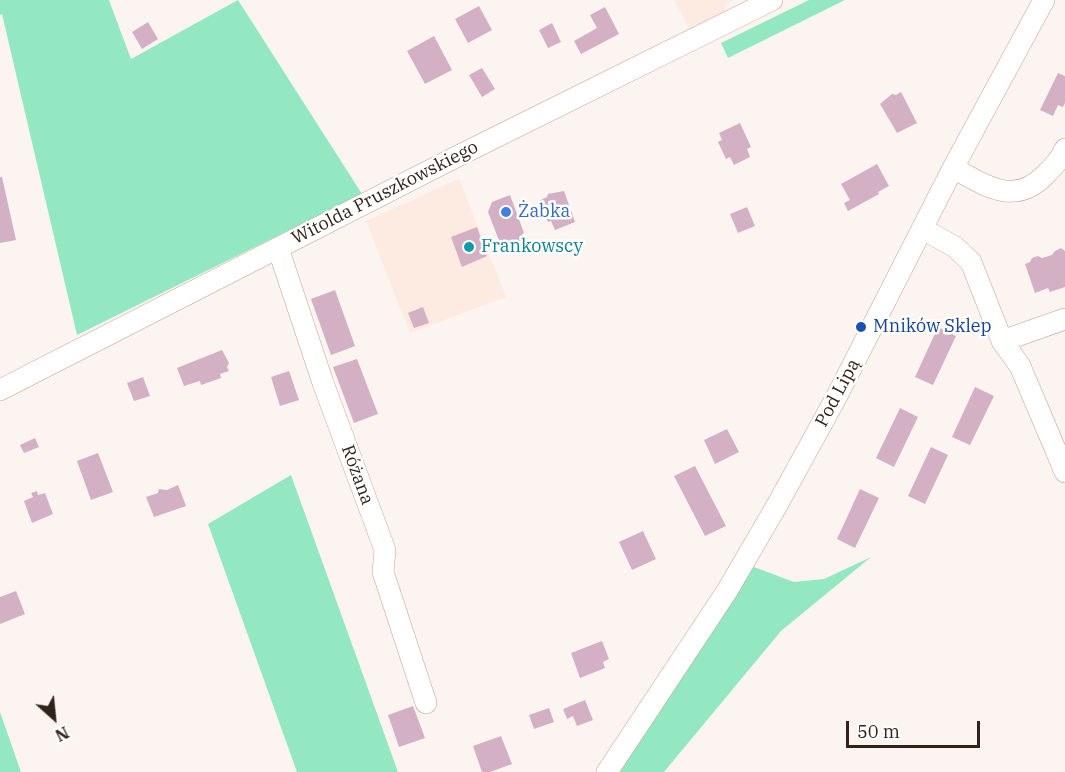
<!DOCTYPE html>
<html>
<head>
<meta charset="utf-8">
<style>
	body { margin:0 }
	#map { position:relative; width:1065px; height:772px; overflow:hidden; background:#fcf4f0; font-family:"IBM Plex Serif",serif }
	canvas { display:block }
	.north { position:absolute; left:24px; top:688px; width:60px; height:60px; -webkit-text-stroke:4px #fff; paint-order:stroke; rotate:153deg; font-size:16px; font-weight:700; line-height:24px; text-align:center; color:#31231c }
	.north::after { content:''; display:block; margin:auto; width:21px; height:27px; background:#31231c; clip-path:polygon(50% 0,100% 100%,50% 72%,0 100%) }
	.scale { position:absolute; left:846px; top:721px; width:134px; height:27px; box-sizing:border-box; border:3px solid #31231c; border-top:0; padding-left:8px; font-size:18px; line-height:21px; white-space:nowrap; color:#31231c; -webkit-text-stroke:4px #fff; paint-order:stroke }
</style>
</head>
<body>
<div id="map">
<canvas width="1065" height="772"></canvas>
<div class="north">N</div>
<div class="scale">50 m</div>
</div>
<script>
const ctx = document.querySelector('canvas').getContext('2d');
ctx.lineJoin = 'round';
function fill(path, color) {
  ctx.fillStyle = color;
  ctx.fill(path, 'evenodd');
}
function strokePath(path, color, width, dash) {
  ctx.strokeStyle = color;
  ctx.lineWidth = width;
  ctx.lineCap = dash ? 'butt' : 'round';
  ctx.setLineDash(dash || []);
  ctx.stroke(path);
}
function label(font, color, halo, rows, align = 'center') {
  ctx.font = font + ' "IBM Plex Serif",serif';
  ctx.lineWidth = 5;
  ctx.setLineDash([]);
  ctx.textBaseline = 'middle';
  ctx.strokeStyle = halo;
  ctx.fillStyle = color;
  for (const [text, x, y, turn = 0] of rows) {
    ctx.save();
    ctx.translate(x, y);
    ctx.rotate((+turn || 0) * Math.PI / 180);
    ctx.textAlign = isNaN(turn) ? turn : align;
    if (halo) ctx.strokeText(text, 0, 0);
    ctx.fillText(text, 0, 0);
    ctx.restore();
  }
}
const built = new Path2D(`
	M674,0H733L724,6L726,12L691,31Z
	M459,179L506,297L410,333L366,221Z`);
const green = new Path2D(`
	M0,0H109L131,59L238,0L362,194L77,335L2,14L0,15Z
	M809,0H845L728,58L721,43Z
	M291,475L398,772H297L208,524Z
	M871,557L781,631L664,772H617L754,567L794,582L824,579Z
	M0,712L21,772H0Z`);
const building = new Path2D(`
	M479,6L492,30L468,43L455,19Z
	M605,7L619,34L581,54L574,41L597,28L590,15Z
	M148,22L158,39L142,49L132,32Z
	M552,23L561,42L548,48L539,30Z
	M434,36L452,70L425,84L407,51Z
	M482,68L495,89L482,97L469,75Z
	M1058,73L1065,76V103L1063,107L1058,105L1053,116L1040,110Z
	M901,92L917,123L897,133L880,104L892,94L896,95Z
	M740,123L751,147L747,149L750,157L734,165L730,157L726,159L718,142L722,140L719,133Z
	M877,164L889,186L878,192L879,194L848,211L844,203L850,200L841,184Z
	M0,177H2L16,240L0,243Z
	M564,191L575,222L555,230L551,221L548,222L539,201L547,197L548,194Z
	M510,195L524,233L522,234L528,248L513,253L508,240L500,243L488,212L492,202Z
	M747,207L755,226L738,233L730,214Z
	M477,227L487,256L462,267L451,237Z
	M1061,248L1065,251V287L1050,292L1048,288L1035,293L1025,264L1030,262L1032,258L1038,256L1042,258L1052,255L1055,251Z
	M335,290L355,346L331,355L311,299Z
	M423,307L429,323L414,328L408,313Z
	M938,327L956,336L933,385L915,377Z
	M222,350L229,363L227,367L229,371L220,374L221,378L201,385L200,381L184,386L177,368Z
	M357,359L378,414L354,423L333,367Z
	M289,371L299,400L280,406L271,377Z
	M143,377L150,396L134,401L127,383Z
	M975,387L994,396L970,445L952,437Z
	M900,408L918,417L894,467L876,458Z
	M727,429L739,452L715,464L704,440Z
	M35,438L39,447L24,453L20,445Z
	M931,447L948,455L925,504L908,496Z
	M98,453L113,492L91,500L77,461Z
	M695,466L726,526L705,536L674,476Z
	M178,485L186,506L154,517L146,497L158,493L159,489L167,490Z
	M860,489L879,498L855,548L837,539Z
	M37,491L38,495L45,493L53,514L32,523L24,501L33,497L31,493Z
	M643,531L656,559L632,570L619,542Z
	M16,591L25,614L0,624V597Z
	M602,641L609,659L603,662L605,668L580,678L571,653Z
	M585,700L593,720L577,726L573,716L567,719L563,709Z
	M413,706L425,738L399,747L388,715Z
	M549,708L554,722L534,729L529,715Z
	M501,736L512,764L490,772H482L473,746Z`);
const minor = new Path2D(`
	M953,168C985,185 1014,207 1045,175C1053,167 1060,160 1065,149
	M923,229L955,247L971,262L1002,341L1020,366L1065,472
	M278,248L323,383L385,550L383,572L426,703
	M1002,341L1065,319
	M0,390L458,156L772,0
	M607,772L727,591L776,507L837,396L953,168L1044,0`);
const markers = [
	[506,212,6,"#3f7fe0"],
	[469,247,6,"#0f9aa8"],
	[861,327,6,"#1a4fb4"]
];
const streetNames = [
	["Witolda Pruszkowskiego",385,193,-27],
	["Pod Lipą",838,393,-62],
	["Różana",357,475,70]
];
const shopNames = [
	["Żabka",518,212]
];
const cultureNames = [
	["Frankowscy",481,247]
];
const transitNames = [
	["Mników Sklep",873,327]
];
fill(built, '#fdebe1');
fill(green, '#93e8c1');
fill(building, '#d3b0c4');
strokePath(minor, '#c5a290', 22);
strokePath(minor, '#fff', 21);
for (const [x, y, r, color] of markers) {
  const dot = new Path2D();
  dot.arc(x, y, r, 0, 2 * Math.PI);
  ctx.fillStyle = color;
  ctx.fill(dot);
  strokePath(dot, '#fff', 2);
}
label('18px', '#31231c', '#fff', streetNames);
label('18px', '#366cbe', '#fff', shopNames, 'left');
label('18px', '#0d838f', '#fff', cultureNames, 'left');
label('18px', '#164399', '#fff', transitNames, 'left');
</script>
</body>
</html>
